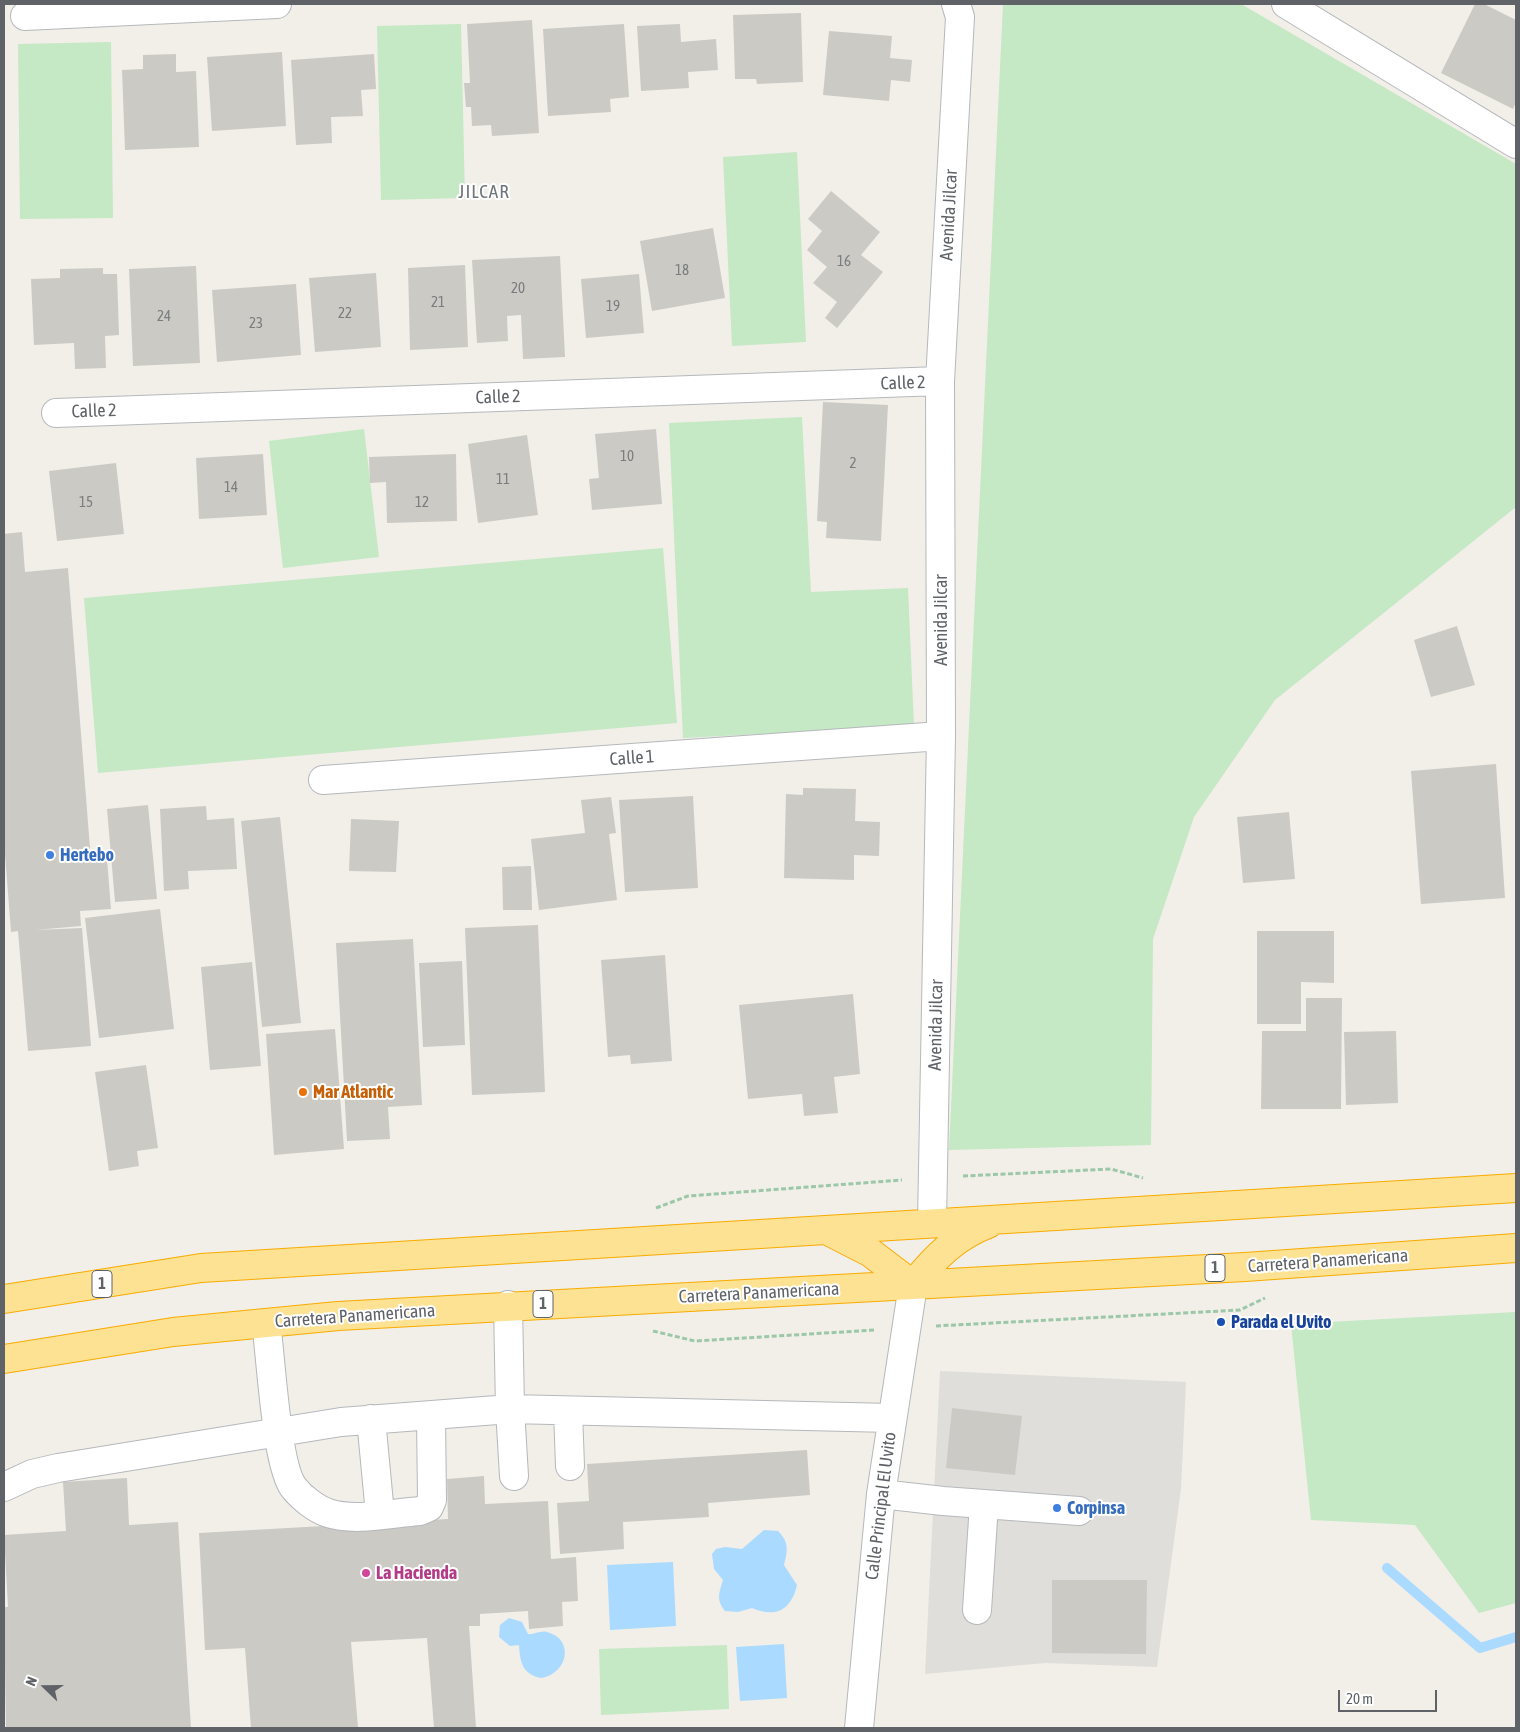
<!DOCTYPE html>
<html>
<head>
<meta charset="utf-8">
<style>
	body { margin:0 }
	#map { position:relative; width:1520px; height:1732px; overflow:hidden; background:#f1efe8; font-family:"Asap Condensed",sans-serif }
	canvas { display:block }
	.frame { position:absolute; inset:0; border:5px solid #5f6368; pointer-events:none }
	.north { position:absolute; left:20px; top:1662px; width:50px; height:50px; -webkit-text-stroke:4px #fff; paint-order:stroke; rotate:292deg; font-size:14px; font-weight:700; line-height:20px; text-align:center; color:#5f6368 }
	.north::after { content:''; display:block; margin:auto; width:18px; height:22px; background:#5f6368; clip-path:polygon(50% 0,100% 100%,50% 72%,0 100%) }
	.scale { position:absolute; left:1338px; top:1690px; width:99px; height:22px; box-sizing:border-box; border:2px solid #5f6368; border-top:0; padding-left:6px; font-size:15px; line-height:18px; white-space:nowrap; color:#5f6368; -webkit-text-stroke:4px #fff; paint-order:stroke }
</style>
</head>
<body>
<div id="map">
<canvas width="1520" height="1732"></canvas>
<div class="frame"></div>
<div class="north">N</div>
<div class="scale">20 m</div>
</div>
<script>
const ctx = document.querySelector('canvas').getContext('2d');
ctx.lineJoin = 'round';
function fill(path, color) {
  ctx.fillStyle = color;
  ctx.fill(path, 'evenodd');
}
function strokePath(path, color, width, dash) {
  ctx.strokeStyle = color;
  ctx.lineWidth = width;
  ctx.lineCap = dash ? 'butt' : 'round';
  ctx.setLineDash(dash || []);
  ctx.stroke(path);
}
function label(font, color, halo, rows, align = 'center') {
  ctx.font = font + ' "Asap Condensed",sans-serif';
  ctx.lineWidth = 4;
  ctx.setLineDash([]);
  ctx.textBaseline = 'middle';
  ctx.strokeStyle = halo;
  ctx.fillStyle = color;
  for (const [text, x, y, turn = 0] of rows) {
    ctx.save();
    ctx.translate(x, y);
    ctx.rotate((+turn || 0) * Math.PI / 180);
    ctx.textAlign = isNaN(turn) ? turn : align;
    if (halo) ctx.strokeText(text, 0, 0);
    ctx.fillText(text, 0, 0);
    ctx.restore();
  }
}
const industrial = new Path2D(`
	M940,1371L1186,1382L1181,1489L1157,1667L1045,1663L925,1674Z`);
const green = new Path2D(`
	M1003,4H1241L1516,164V507L1275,700L1194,817L1153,939L1151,1145L949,1150Z
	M461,24L465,198L381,200L377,26Z
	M111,42L113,218L20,219L18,44Z
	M797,152L806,342L732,346L723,157Z
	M802,417L811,592L908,588L914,726L683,738L669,423Z
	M364,429L379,557L283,568L269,441Z
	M663,548L677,723L98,773L84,598Z
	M1516,1312V1603L1479,1613L1415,1525L1311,1520L1291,1324Z
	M727,1645L729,1709L601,1715L599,1649Z`);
const water = new Path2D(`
	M764,1530L778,1531C789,1542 788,1550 784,1565L797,1585C791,1611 775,1618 752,1608L738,1612L725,1611C716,1600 719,1593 723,1580L714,1569L712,1554L716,1549L725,1547L742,1549Z
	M673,1562L676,1626L610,1630L607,1565Z
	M509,1618L522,1622L528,1634C534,1635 540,1630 547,1632C575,1639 568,1674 541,1678C522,1674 520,1662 519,1645L510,1646L499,1637L500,1625Z
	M784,1644L787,1698L740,1701L736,1647Z`);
const stream = new Path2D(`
	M1387,1568L1480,1648L1516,1637`);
const building = new Path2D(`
	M1475,4H1484L1516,20V102L1513,109L1441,73Z
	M801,13L803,82L757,84L756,79H735L733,15Z
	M532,20L539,133L492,136L491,125L472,126L471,107H466L464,83H470L467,24Z
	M624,24L629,97L610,99L611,112L548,116L543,29Z
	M680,24L681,42L716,39L718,70L688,72L689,88L641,91L637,26Z
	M829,31L892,36L890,58L912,60L910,82L891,80L889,101L823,95Z
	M282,52L286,126L212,131L207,57Z
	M176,54V72L196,71L199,147L125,150L122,70L143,69V55Z
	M374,54L376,89L361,90L363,116L331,117L332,143L296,145L291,60Z
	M831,191L880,232L861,255L883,272L837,328L825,318L837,302L813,283L827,267L807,250L822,231L808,219Z
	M713,228L725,298L652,311L640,241Z
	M560,256L565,357L523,359L521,315L507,316L508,341L477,343L472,260Z
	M465,265L468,347L410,350L408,268Z
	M196,266L200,363L133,366L129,269Z
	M103,268V274H117L119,335L105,336L106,368L75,369L74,343L34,345L31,279L60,278V269Z
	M376,273L381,347L315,352L309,278Z
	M639,274L644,333L586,338L581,279Z
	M296,284L301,355L217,362L212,290Z
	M823,402L888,405L881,541L826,538L827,522L817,521Z
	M656,429L662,504L592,510L589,479L599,478L595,434Z
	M527,435L538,515L478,523L468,444Z
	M263,454L267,515L199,519L196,458Z
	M456,454L457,521L387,523L386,482L370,483L369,457Z
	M116,463L124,534L57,541L49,471Z
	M22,532L25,572L68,568L91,861L107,859L111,909L80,911L81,926L35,930L82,928L91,1046L28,1051L18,931L11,932L4,841V534Z
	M1457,626L1475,685L1431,697L1414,640Z
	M1496,764L1505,898L1421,904L1411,771Z
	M803,788L856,789L855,821L880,822L879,856L854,855V880L784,878L786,794L803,795Z
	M693,796L698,888L625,892L619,800Z
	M611,797L616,833L609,834L617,900L539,910L531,839L585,833L581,800Z
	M148,805L157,899L115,902L107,809Z
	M206,806L207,820L234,818L237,869L188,871L189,889L164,891L160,809Z
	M1289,812L1295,879L1243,883L1237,817Z
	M280,817L301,1023L262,1027L241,821Z
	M351,819L399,821L396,872L349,871Z
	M531,866L532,910H503L502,867Z
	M160,909L174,1029L99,1038L85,918Z
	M538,925L545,1092L472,1095L465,928Z
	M1257,931H1334V983L1301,982V1024H1257Z
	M413,939L422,1105L388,1107L390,1139L347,1141L336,943Z
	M665,955L672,1061L631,1064L630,1055L608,1057L601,960Z
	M462,961L465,1045L423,1047L419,963Z
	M252,962L261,1066L210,1070L201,967Z
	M853,994L860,1074L834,1077L838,1113L804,1116L802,1094L748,1099L739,1005Z
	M1306,998H1342L1341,1109H1261L1262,1031H1306Z
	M335,1029L344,1149L274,1155L266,1034Z
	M1396,1031L1398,1103L1346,1105L1344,1032Z
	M146,1065L158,1148L137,1151L139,1166L109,1171L95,1072Z
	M952,1408L1022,1416L1015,1475L946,1468Z
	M807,1450L810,1495L708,1503L709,1517L623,1522L624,1549L560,1554L557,1503L589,1501L587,1464Z
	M484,1476L485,1504L548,1501L551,1559L576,1557L578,1601L562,1602L563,1626L529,1629L528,1611L480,1614V1626H469L476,1728H434L427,1638L351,1642L358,1728H251L245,1648L205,1650L199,1533L448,1519L447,1479Z
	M127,1478L129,1525L178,1522L191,1728H6L4,1607H8L4,1535L66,1531L63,1482Z
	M1052,1580H1147L1146,1654L1052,1653Z`);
const path = new Path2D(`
	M963,1176L1111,1169L1143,1178
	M656,1208L688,1196L902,1180
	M936,1326L1240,1310L1265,1298
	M653,1331L695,1341L875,1330`);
const minor = new Path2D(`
	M1286,4L1516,144
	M25,16L277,4
	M56,413L940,381
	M323,780L941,736
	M932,1223L941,736L940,381L960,17L956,4
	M508,1305L510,1409L514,1476
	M266,1323C271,1356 276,1466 294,1488C302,1498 316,1509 328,1513C356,1522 391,1513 420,1511L429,1507L432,1500L431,1415
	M568,1411L570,1466
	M371,1419L380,1514
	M4,1487L32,1474L58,1468L341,1422L510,1409L891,1418
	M881,1494L943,1501L1079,1511
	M977,1610L984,1504
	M859,1728L881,1494L913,1285`);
const highway = new Path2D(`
	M826,1230L871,1253L913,1285
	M913,1285C934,1258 956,1236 988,1224
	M4,1299L201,1268L1516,1188
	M4,1359L173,1332L338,1316L1245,1267L1516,1248`);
const markers = [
	[50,855,5,"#3f7fe0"],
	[303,1092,5,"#e8710a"],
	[1221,1322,5,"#1a4fb4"],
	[1057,1508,5,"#3f7fe0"],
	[366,1573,5,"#d1479c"]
];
const numberNames = [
	["16",844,261],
	["18",682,270],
	["20",518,288],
	["21",438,302],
	["19",613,306],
	["22",345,313],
	["24",164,316],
	["23",256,323],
	["10",627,456],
	["2",853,463],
	["11",503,479],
	["14",231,487],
	["15",86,502],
	["12",422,502]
];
const shields = [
	[1215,1268,20],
	[102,1284,20],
	[543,1304,20]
];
const shieldNames = [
	["1",1215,1268],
	["1",102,1284],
	["1",543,1304]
];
const streetNames = [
	["Avenida Jilcar",949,215,-87],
	["Calle 2",903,383,-2],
	["Calle 2",498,397,-2],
	["Calle 2",94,411,-2],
	["Avenida Jilcar",941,620,-90],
	["Calle 1",632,758,-4],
	["Avenida Jilcar",936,1025,-89],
	["Carretera Panamericana",1328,1261,-4],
	["Carretera Panamericana",759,1293,-3],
	["Carretera Panamericana",355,1316,-4],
	["Calle Principal El Uvito",881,1506,-83]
];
const shopNames = [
	["Hertebo",60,855],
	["Corpinsa",1067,1508]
];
const foodNames = [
	["Mar Atlantic",313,1092]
];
const transitNames = [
	["Parada el Uvito",1231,1322]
];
const hotelNames = [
	["La Hacienda",376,1573]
];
const neighbourhoodNames = [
	["JILCAR",484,192]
];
fill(industrial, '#e0deda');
fill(green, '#c5e8c5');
fill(water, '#aadaff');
strokePath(stream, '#aadaff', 10);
fill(building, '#cccac5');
strokePath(minor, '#b5b8bc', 30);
strokePath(highway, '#f9ab00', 30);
strokePath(path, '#9cc7a9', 3, [5, 2.5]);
strokePath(minor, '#fff', 28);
strokePath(highway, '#fde293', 28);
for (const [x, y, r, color] of markers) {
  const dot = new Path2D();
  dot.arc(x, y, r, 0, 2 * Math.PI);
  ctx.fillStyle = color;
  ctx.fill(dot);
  strokePath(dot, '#fff', 2);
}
label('15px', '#7a7d7f', null, numberNames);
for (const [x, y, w] of shields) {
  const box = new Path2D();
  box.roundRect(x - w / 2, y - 13.5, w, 27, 4);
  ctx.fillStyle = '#fff';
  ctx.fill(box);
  strokePath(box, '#5f6368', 1);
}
label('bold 16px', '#5f6368', null, shieldNames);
label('18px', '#5f6368', '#fff', streetNames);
label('bold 18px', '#366cbe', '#fff', shopNames, 'left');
label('bold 18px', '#c56008', '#fff', foodNames, 'left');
label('bold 18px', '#164399', '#fff', transitNames, 'left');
label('bold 18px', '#b23c85', '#fff', hotelNames, 'left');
ctx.letterSpacing = '1px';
label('19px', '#70757a', '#fff', neighbourhoodNames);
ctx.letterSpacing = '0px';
</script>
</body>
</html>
